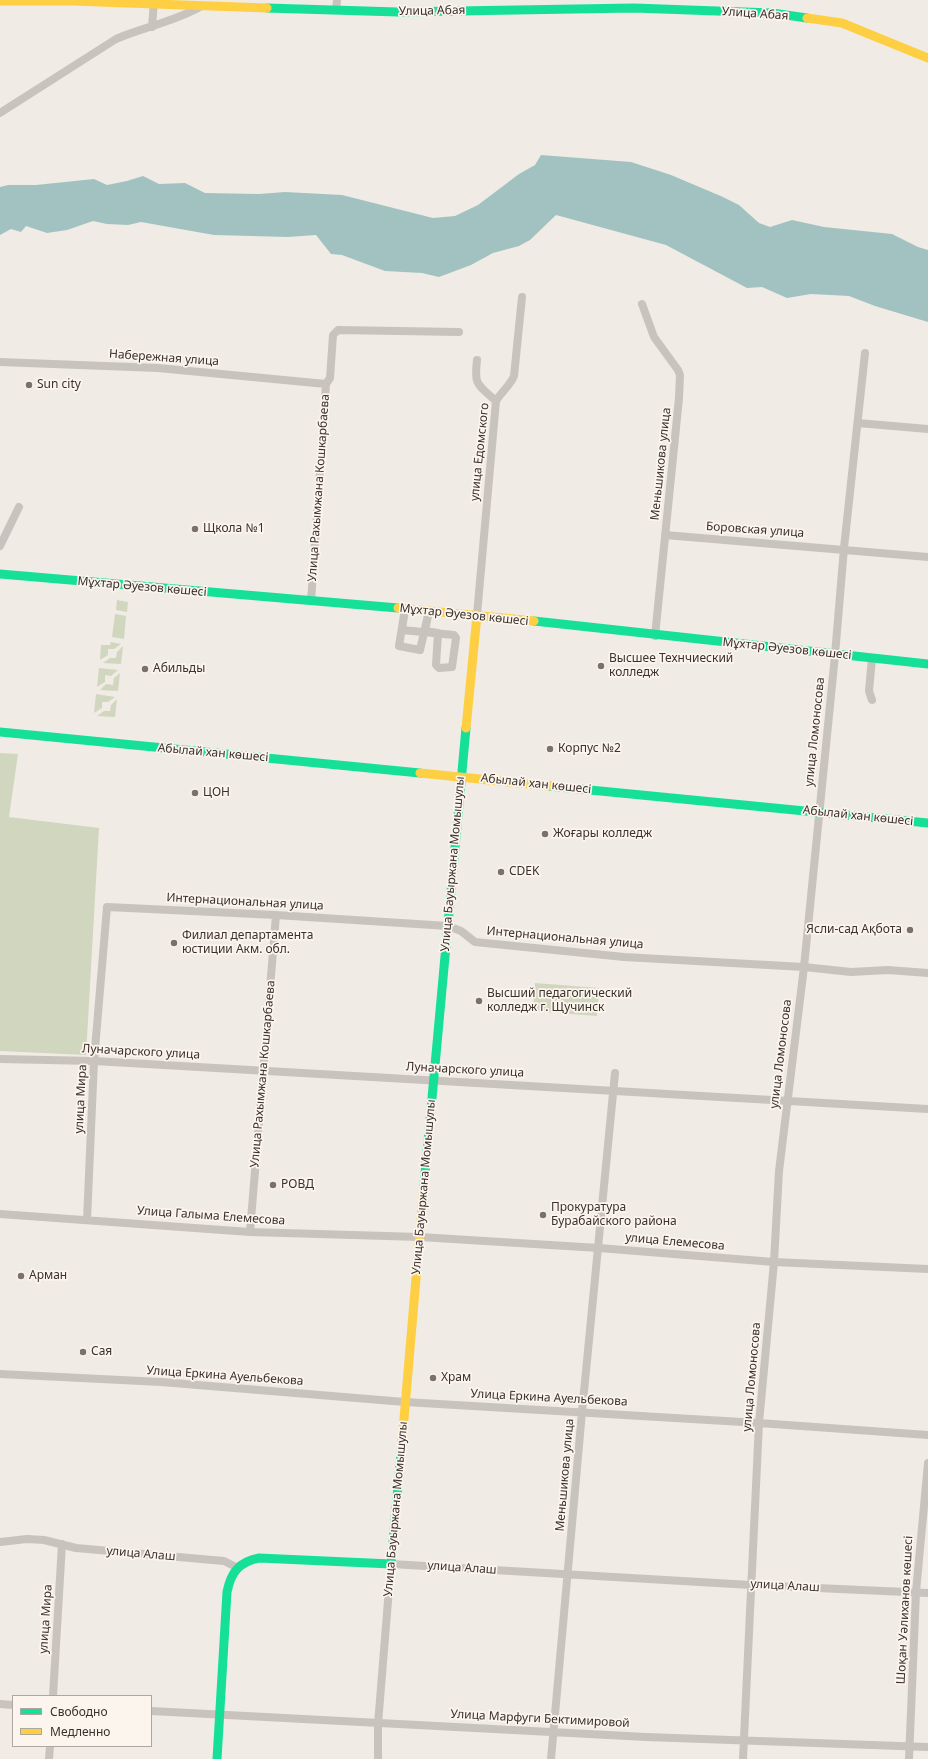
<!DOCTYPE html>
<html>
<head>
<meta charset="utf-8">
<style>
	body { margin:0 }
	#map { position:relative; width:928px; height:1759px; overflow:hidden; background:#f0ebe5; font-family:"Noto Sans",sans-serif }
	canvas { display:block }
	.legend { position:absolute; left:12px; top:1695px; width:140px; height:52px; box-sizing:border-box; background:#fbf5ee; border:1px solid #aea6a0; margin:0; padding:5px 7px; list-style:none; font-size:12px; color:#3b302b }
	.legend li { display:flex; align-items:center; gap:8px; height:20px }
	.legend b { width:20px; border:1px solid #aea6a0 }
</style>
</head>
<body>
<div id="map">
<canvas width="928" height="1759"></canvas>
<ul class="legend">
<li><b style="height:5px;background:#16e098"></b>Свободно</li>
<li><b style="height:5px;background:#ffcf43"></b>Медленно</li>
</ul>
</div>
<script>
const ctx = document.querySelector('canvas').getContext('2d');
ctx.lineJoin = 'round';
function fill(path, color) {
  ctx.fillStyle = color;
  ctx.fill(path, 'evenodd');
}
function strokePath(path, color, width, dash) {
  ctx.strokeStyle = color;
  ctx.lineWidth = width;
  ctx.lineCap = dash ? 'butt' : 'round';
  ctx.setLineDash(dash || []);
  ctx.stroke(path);
}
function label(font, color, halo, rows, align = 'center') {
  ctx.font = font + ' "Noto Sans",sans-serif';
  ctx.lineWidth = 3.5;
  ctx.setLineDash([]);
  ctx.textBaseline = 'middle';
  ctx.strokeStyle = halo;
  ctx.fillStyle = color;
  for (const [text, x, y, turn = 0] of rows) {
    ctx.save();
    ctx.translate(x, y);
    ctx.rotate((+turn || 0) * Math.PI / 180);
    ctx.textAlign = isNaN(turn) ? turn : align;
    if (halo) ctx.strokeText(text, 0, 0);
    ctx.fillText(text, 0, 0);
    ctx.restore();
  }
}
const green = new Path2D(`
	M117,600L128,602L127,612L116,610Z
	M115,614L126,616L124,639L112,637Z
	M111,642L121,644L114,649H108V655L100,660L101,645H110Z
	M123,646L121,664L103,663L110,658H116L117,652Z
	M99,668L118,670L111,676L105,675V682L97,687Z
	M120,673L118,691L100,690L106,684L113,685L114,678Z
	M96,694L115,697L108,702H102V708L94,713Z
	M117,699L115,717L97,716L104,711H110L111,705Z
	M0,753L18,754L9,817L99,828L86,1055L0,1051Z
	M535,983L599,988L597,1016L533,1011Z`);
const water = new Path2D(`
	M541,155L631,162L671,175L723,197L739,205L759,223L770,227L792,220L824,227L892,234L918,247L928,250V322L875,306L849,296L811,294L787,298L762,287L747,288L666,245L556,215L530,240L519,246L493,253L471,265L439,277L422,273L385,271L342,255L331,254L316,235L288,237L214,235L141,222L128,225L107,224L93,221L67,230L47,233L26,226L21,232L11,229L0,235V187L8,185H36L94,179L107,185L127,181L143,176L159,184L185,183L205,193L259,194L285,192L342,195L433,218L455,216L478,205L519,174L535,165Z`);
const street = new Path2D(`
	M336,10L337,0
	M152,27L154,1
	M0,113L116,39C144,27 173,22 200,7
	M642,304L654,337L678,370L680,375L679,398L655,636
	M477,360C474,385 477,384 496,401
	M0,362L158,368L326,384
	M858,423L928,429
	M665,535L928,557
	M0,546L19,507
	M311,601L326,384L330,378L333,335L338,330L459,332
	M429,611L425,631L438,633L436,665L439,668L452,667L456,638L454,635L402,630L405,609C403,621 401,634 399,646L420,650L429,611
	M477,615L496,401C501,392 510,386 514,376L522,297
	M872,658L869,691L872,700
	M0,1059L94,1061L928,1109
	M0,1214L250,1232L420,1237L599,1248L774,1262L928,1269
	M87,1220L94,1061L107,907L276,915L448,926L461,931L475,942L624,957L804,967L851,972L888,970L928,973
	M250,1232L276,915
	M0,1374L161,1382L405,1402L759,1423L928,1435
	M0,1542L27,1539L44,1540L76,1548L224,1561L236,1567
	M53,1696L62,1544
	M0,1704L13,1705
	M151,1711L646,1737L928,1747
	M49,1759L50,1746
	M378,1759V1724L391,1564L751,1585L928,1593
	M551,1759L582,1412L615,1073
	M743,1759L759,1423L774,1262L779,1171L804,967L835,655L844,548L865,353
	M909,1759L916,1592L928,1463`);
const fast = new Path2D(`
	M267,8L398,12L634,8L772,13L807,18
	M0,574L398,608
	M534,621L928,664
	M0,732L420,773
	M549,786L928,823
	M424,1185L466,728
	M217,1759L227,1592C231,1572 239,1562 259,1558L391,1564L402,1442`);
const slow = new Path2D(`
	M0,1H72L267,8
	M807,18L842,23L928,58
	M398,608L534,621
	M466,728L477,615
	M420,773L549,786
	M402,1442L424,1185`);
const markers = [
	[29,385,4,"#7a716c"],
	[195,529,4,"#7a716c"],
	[601,666,4,"#7a716c"],
	[145,669,4,"#7a716c"],
	[550,749,4,"#7a716c"],
	[195,793,4,"#7a716c"],
	[545,834,4,"#7a716c"],
	[501,872,4,"#7a716c"],
	[910,930,4,"#7a716c"],
	[174,943,4,"#7a716c"],
	[479,1001,4,"#7a716c"],
	[273,1185,4,"#7a716c"],
	[543,1215,4,"#7a716c"],
	[21,1276,4,"#7a716c"],
	[83,1352,4,"#7a716c"],
	[433,1378,4,"#7a716c"]
];
const streetNames = [
	["Улица Абая",432,11,-1],
	["Улица Абая",755,14,4],
	["Набережная улица",164,358,4],
	["улица Едомского",480,452,-84],
	["Меньшикова улица",661,464,-84],
	["Улица Рахымжана Кошкарбаева",319,488,-86],
	["Боровская улица",755,530,4],
	["Мұхтар Әуезов көшесі",142,587,5],
	["Мұхтар Әуезов көшесі",464,615,6],
	["Мұхтар Әуезов көшесі",787,649,6],
	["улица Ломоносова",815,732,-84],
	["Абылай хан көшесі",213,753,5],
	["Абылай хан көшесі",536,784,6],
	["Абылай хан көшесі",858,816,6],
	["Улица Бауыржана Момышулы",453,864,-85],
	["Интернациональная улица",245,902,3],
	["Интернациональная улица",565,938,5],
	["Луначарского улица",141,1052,3],
	["улица Ломоносова",781,1054,-83],
	["Луначарского улица",465,1070,3],
	["Улица Рахымжана Кошкарбаева",263,1074,-85],
	["улица Мира",81,1099,-87],
	["Улица Бауыржана Момышулы",424,1187,-85],
	["Улица Галыма Елемесова",211,1216,4],
	["улица Елемесова",675,1242,5],
	["Улица Еркина Ауельбекова",225,1376,4],
	["улица Ломоносова",752,1377,-85],
	["Улица Еркина Ауельбекова",549,1398,3],
	["Меньшикова улица",565,1475,-85],
	["Улица Бауыржана Момышулы",396,1509,-85],
	["улица Алаш",141,1554,5],
	["улица Алаш",462,1568,4],
	["улица Алаш",785,1586,3],
	["Шоқан Уәлиханов көшесі",905,1610,-87],
	["улица Мира",46,1619,-86],
	["Улица Марфуги Бектимировой",540,1719,3]
];
const poiNames = [
	["Sun city",37,385],
	["Щкола №1",203,529],
	["Высшее Технчиеский",609,659],
	["колледж",609,673],
	["Абильды",153,669],
	["Корпус №2",558,749],
	["ЦОН",203,793],
	["Жоғары колледж",553,834],
	["CDEK",509,872],
	["Ясли-сад Ақбота",902,930,"right"],
	["Филиал департамента",182,936],
	["юстиции Акм. обл.",182,950],
	["Высший педагогический",487,994],
	["колледж г. Щучинск",487,1008],
	["РОВД",281,1185],
	["Прокуратура",551,1208],
	["Бурабайского района",551,1222],
	["Арман",29,1276],
	["Сая",91,1352],
	["Храм",441,1378]
];
fill(green, '#d1d6bf');
fill(water, '#a1c2c1');
strokePath(street, '#c9c3be', 8);
strokePath(fast, '#16e098', 9);
strokePath(slow, '#ffcf43', 9);
for (const [x, y, r, color] of markers) {
  const dot = new Path2D();
  dot.arc(x, y, r, 0, 2 * Math.PI);
  ctx.fillStyle = color;
  ctx.fill(dot);
  strokePath(dot, '#fbf5ee', 1.5);
}
label('12px', '#3b302b', '#fbf5ee', streetNames);
label('12px', '#3b302b', '#fbf5ee', poiNames, 'left');
</script>
</body>
</html>
